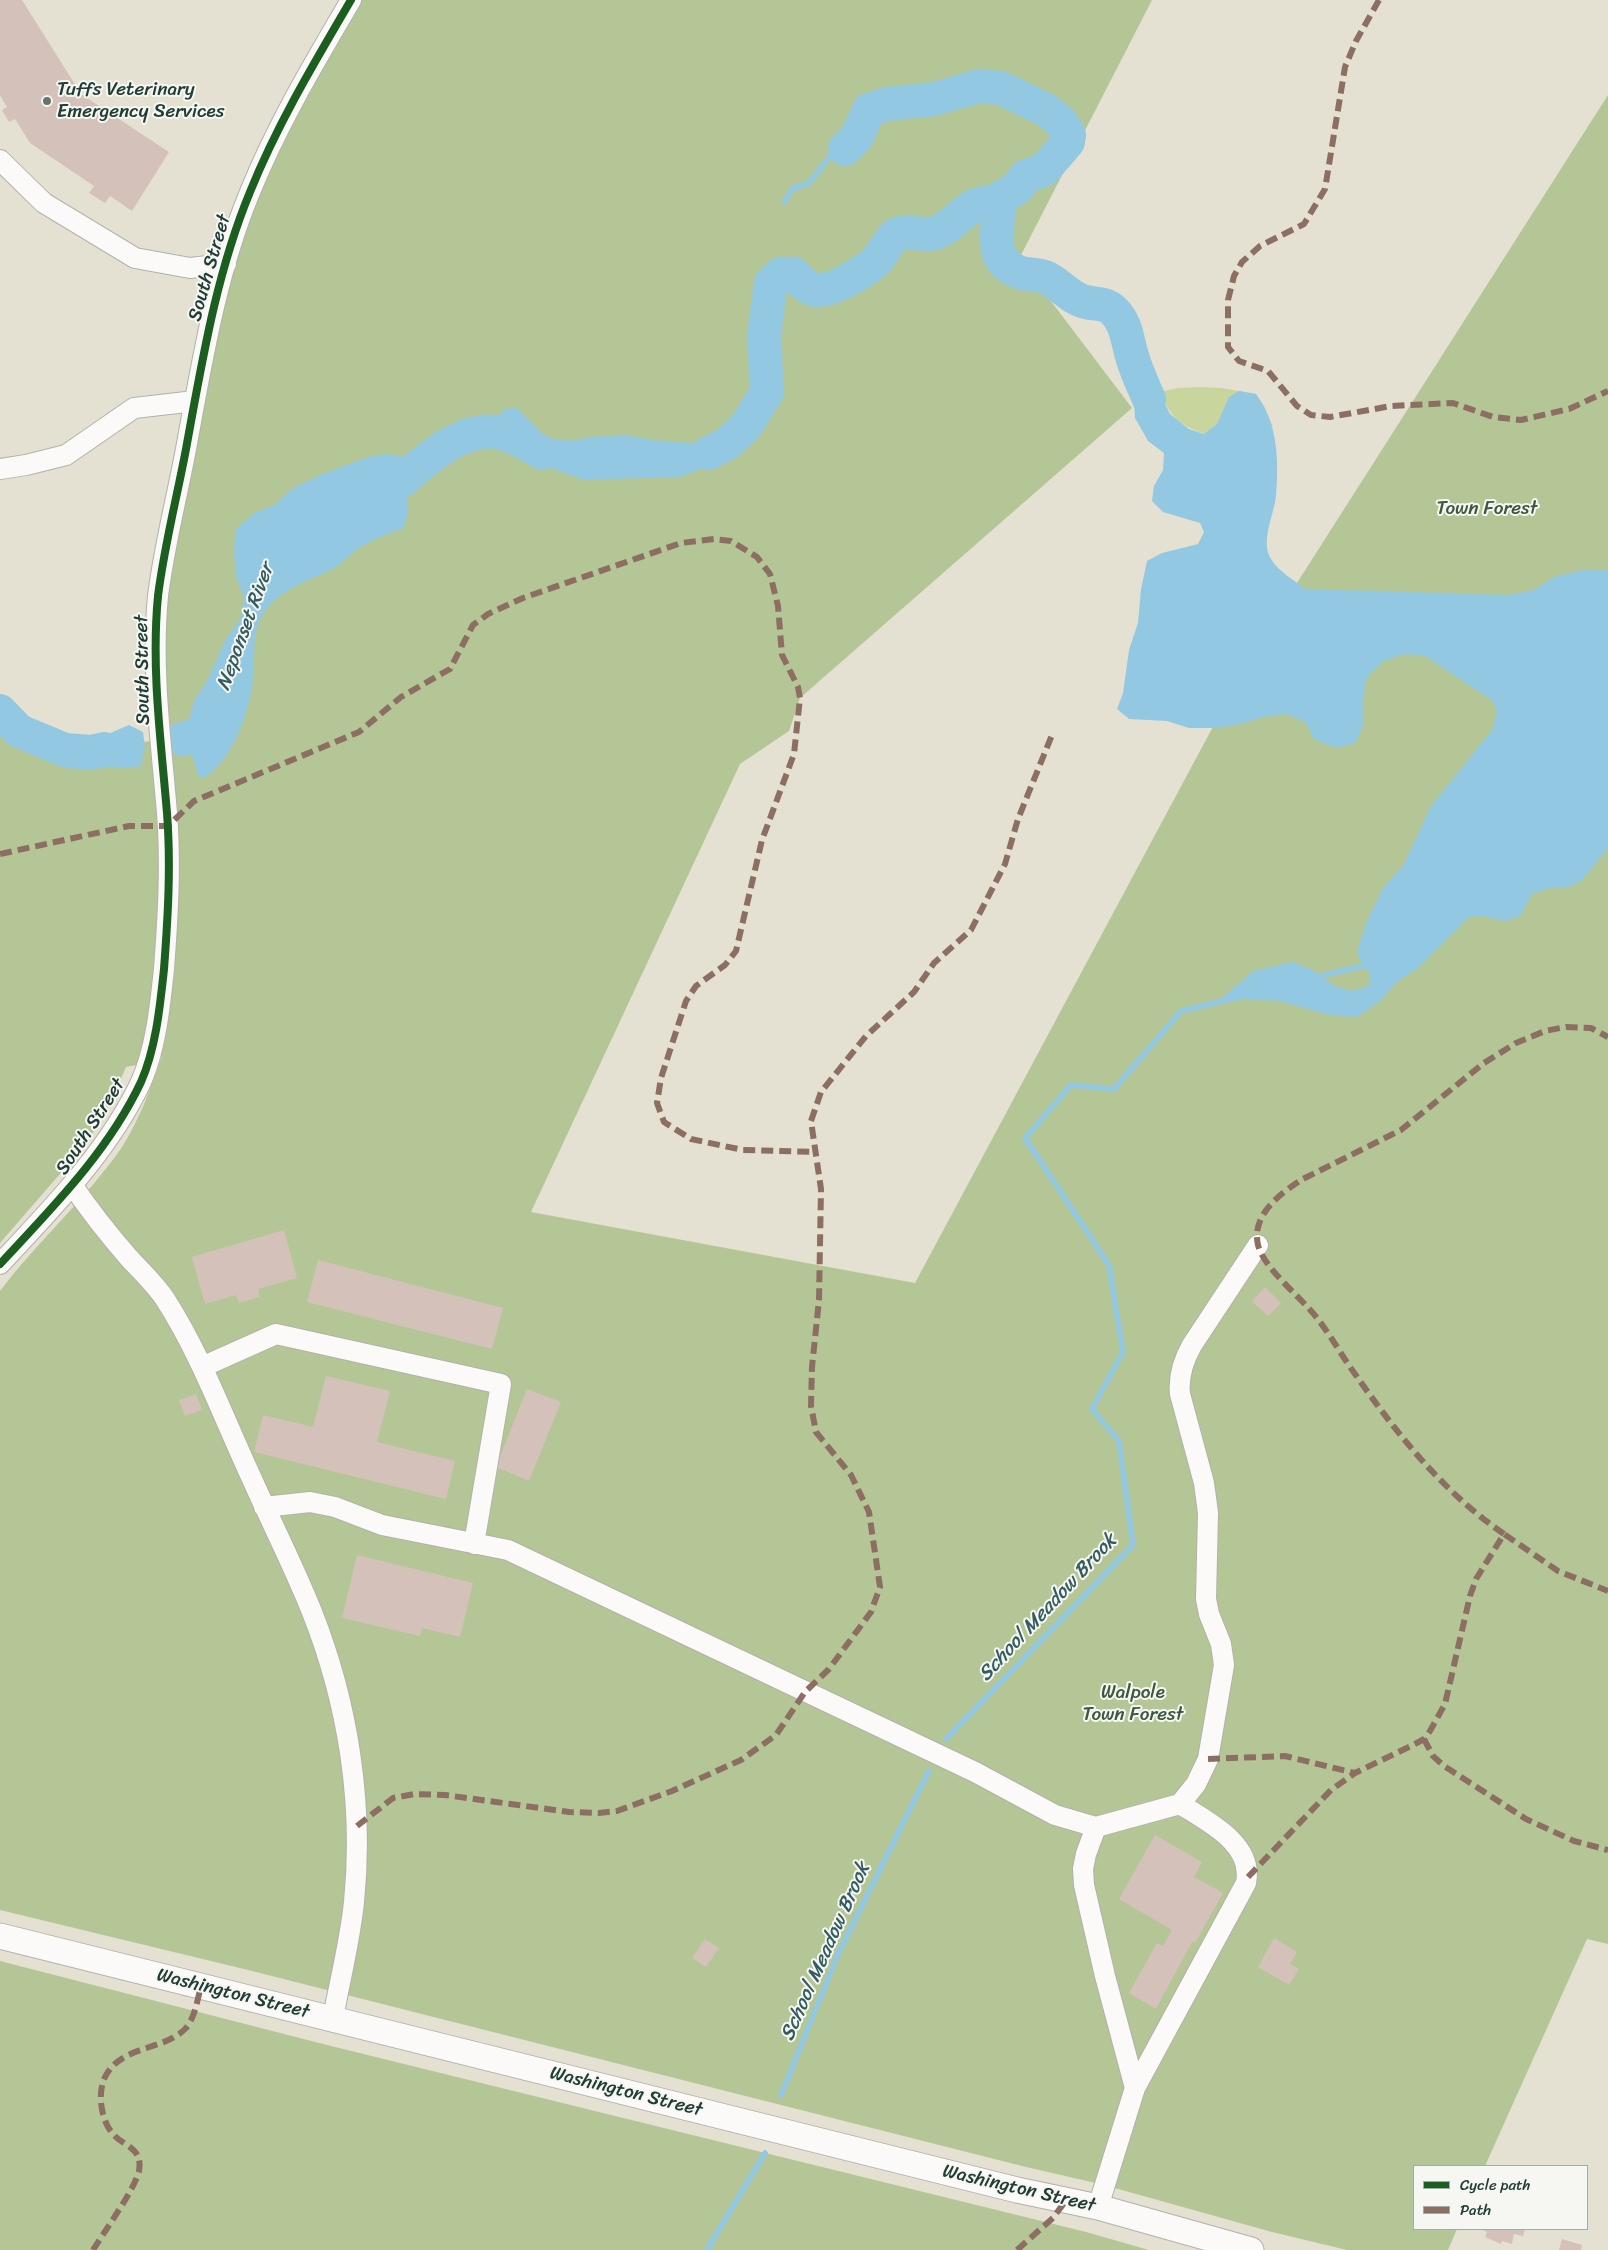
<!DOCTYPE html>
<html>
<head>
<meta charset="utf-8">
<style>
	body { margin:0 }
	#map { position:relative; width:1608px; height:2250px; overflow:hidden; background:#e4e1d3; font-family:Sriracha,sans-serif }
	canvas { display:block }
	.legend { position:absolute; left:1413px; top:2165px; width:175px; height:65px; box-sizing:border-box; background:#f6f6f2; border:1px solid #a0aca6; margin:0; padding:6px 9px; list-style:none; font-size:15px; color:#1f3d34 }
	.legend li { display:flex; align-items:center; gap:10px; height:25px }
	.legend b { width:25px; border:1px solid #a0aca6 }
</style>
</head>
<body>
<div id="map">
<canvas width="1608" height="2250"></canvas>
<ul class="legend">
<li><b style="height:6px;background:#1b5e20"></b>Cycle path</li>
<li><b style="height:6px;background:#8d6e63"></b>Path</li>
</ul>
</div>
<script>
const ctx = document.querySelector('canvas').getContext('2d');
ctx.lineJoin = 'round';
function fill(path, color) {
  ctx.fillStyle = color;
  ctx.fill(path, 'evenodd');
}
function strokePath(path, color, width, dash) {
  ctx.strokeStyle = color;
  ctx.lineWidth = width;
  ctx.lineCap = dash ? 'butt' : 'round';
  ctx.setLineDash(dash || []);
  ctx.stroke(path);
}
function label(font, color, halo, rows, align = 'center') {
  ctx.font = font + ' Sriracha,sans-serif';
  ctx.lineWidth = 4;
  ctx.setLineDash([]);
  ctx.textBaseline = 'middle';
  ctx.strokeStyle = halo;
  ctx.fillStyle = color;
  for (const [text, x, y, turn = 0] of rows) {
    ctx.save();
    ctx.translate(x, y);
    ctx.rotate((+turn || 0) * Math.PI / 180);
    ctx.textAlign = isNaN(turn) ? turn : align;
    if (halo) ctx.strokeText(text, 0, 0);
    ctx.fillText(text, 0, 0);
    ctx.restore();
  }
}
const green = new Path2D(`
	M1200,387L1222,388L1256,394L1264,406L1273,427L1217,424L1205,434C1178,425 1171,416 1159,392L1178,388Z`);
const forest = new Path2D(`
	M351,0H1152L1019,259L1132,408L800,698L789,731L740,764L531,1212L915,1283L1253,652L1608,95V1944L1587,1939L1485,2166H1414V2229H1457L1448,2250H1347L1272,2232L1104,2185L1022,2166L248,1970L0,1910V1291C38,1241 86,1199 122,1147C140,1119 151,1087 162,1056L147,1063L126,1067L112,1100L86,1144L0,1243V711L19,731L65,750L161,740L156,630L236,230Z
	M0,1961L327,2045L1086,2232L1149,2250H0Z`);
const water = new Path2D(`
	M1132,356L1159,392L1170,414L1189,429L1204,434L1217,424L1229,397L1239,391L1256,394C1278,424 1279,459 1276,496C1274,515 1260,541 1271,559C1279,572 1294,580 1305,589L1509,595L1534,590L1554,577L1582,570H1608V848L1582,880L1570,887L1550,888L1532,894L1520,916L1505,921L1483,916L1469,917L1417,969L1398,981L1379,1002L1357,1017L1329,1015L1279,1001L1222,998L1253,971L1292,962L1311,969L1335,986L1352,991L1369,986L1370,974L1363,967L1357,951L1367,921L1383,888L1404,864L1431,806L1492,730L1497,712L1493,701L1425,656L1405,654L1384,661L1367,677L1363,699V726L1355,743L1336,748L1314,739L1305,722L1286,714L1263,717L1241,724L1215,728H1189L1167,721L1129,719L1117,709L1123,693L1129,650L1138,623L1141,589L1147,561L1162,553L1198,544L1204,532L1200,523L1163,512L1152,501L1154,486L1163,470L1164,453L1148,441L1135,418Z
	M517,408L547,438L571,441L590,437L625,435L653,440L691,443L746,426L743,444L732,457L680,477L585,480L558,471L526,456L502,433L498,419L503,409Z
	M388,454L406,457L416,469L419,478L407,494L408,512L404,528C388,534 370,540 356,550C348,556 341,565 332,569C307,582 279,589 263,614C251,632 255,660 253,681C249,712 232,763 202,779L197,773L190,746L189,722L193,703L207,681L225,641L241,618L244,597L236,577L234,550L236,529L254,513L273,506L293,488L318,476L368,457Z
	M129,725L143,732L145,747L141,766L129,768L109,767L90,770L67,768L58,756L59,738L74,735L96,739Z`);
const stream = new Path2D(`
	M784,202L793,188L808,184L829,158L845,149
	M1313,978L1370,964
	M946,1739L1133,1545L1119,1441L1092,1409L1123,1352L1109,1265L1025,1138L1071,1085L1114,1089L1181,1011L1239,997
	M781,2095L839,1952L929,1771
	M709,2250L708,2248L765,2153`);
const river = new Path2D(`
	M845,149L857,137L869,110L887,104L934,99L979,86L1001,88L1046,110L1061,122L1069,135L1068,142L1044,170L1026,176L1017,188L993,202
	M709,453L728,443L746,426L767,392L764,336L771,283L781,274H794C800,280 807,289 816,290C832,292 866,271 877,260C881,255 892,238 894,236C906,227 921,238 935,233C959,225 965,201 993,202L999,209C997,235 989,262 1021,273C1029,275 1039,274 1047,278C1061,285 1071,299 1086,302C1097,305 1105,302 1114,311C1127,324 1127,340 1132,356C1136,371 1143,385 1149,399
	M380,499C412,474 456,423 501,433C515,436 529,446 542,453
	M0,711L19,731L65,750L91,752L104,749
	M182,739C206,733 213,730 219,706`);
const building = new Path2D(`
	M0,0H22L81,94L169,152L132,211L110,196L105,203L89,193L94,186L30,143L15,119L9,122L2,110L7,107L0,95Z
	M284,1230L297,1278L258,1289L260,1297L239,1303L236,1295L205,1304L192,1257Z
	M318,1260L503,1308L492,1349L307,1302Z
	M1265,1287L1281,1303L1268,1316L1252,1301Z
	M326,1376L390,1391L377,1442L455,1461L446,1499L254,1452L263,1415L313,1427Z
	M527,1389L561,1402L529,1481L496,1467Z
	M196,1394L202,1410L185,1416L179,1400Z
	M357,1555L473,1583L460,1637L422,1628L420,1636L342,1618Z
	M1155,1835L1202,1862L1194,1877L1223,1893L1195,1943L1192,1942L1156,2009L1129,1993L1157,1943L1163,1946L1172,1930L1119,1899Z
	M1274,1938L1297,1952L1290,1964L1299,1969L1289,1985L1258,1967Z
	M705,1939L719,1948L706,1967L692,1958Z
	M1480,2229H1525L1523,2236L1514,2234L1512,2244L1502,2241L1501,2244L1485,2237L1487,2232Z
	M1562,2239L1582,2245L1581,2250H1559Z`);
const minor = new Path2D(`
	M0,160L44,203L135,258L190,268L226,264
	M0,469L26,465L66,455L134,408L195,401
	M73,1186C90,1211 109,1235 129,1258C141,1271 155,1284 165,1299C201,1355 224,1419 252,1479C272,1524 294,1567 312,1612C348,1703 364,1804 354,1902C350,1941 340,1980 333,2018
	M0,1264C52,1208 108,1152 141,1082C156,1048 160,1006 164,969C168,916 171,865 167,813C161,741 151,668 158,596C164,547 177,497 186,449C202,362 216,274 250,192C277,125 314,63 351,0
	M202,1367L276,1334L501,1384L474,1544
	M264,1507L310,1502L335,1507L382,1525L508,1550L975,1772L1055,1815L1096,1827L1180,1804L1196,1784L1208,1759L1224,1665L1221,1644L1209,1614L1206,1599L1208,1513L1204,1483L1180,1394C1178,1376 1183,1361 1192,1345L1258,1245
	M1096,1827L1086,1854L1083,1869L1084,1885L1105,1976L1135,2088
	M1098,2207L1135,2088L1246,1883C1254,1844 1208,1822 1180,1804`);
const major = new Path2D(`
	M0,1936L1017,2190L1098,2207L1251,2250`);
const quiet = new Path2D(`
	M1379,0L1356,41L1345,67L1325,189L1304,224L1260,246L1242,262L1234,276L1228,300V347L1239,361L1268,371L1297,406L1311,415L1330,417L1391,406L1453,403L1493,417L1521,420L1569,409L1608,391
	M0,854L129,826H168L194,801L359,732L401,697L450,669L473,625L488,614L523,598L681,543L714,539L731,541L757,557L770,574L778,606L782,655L798,687L800,698L794,754L762,840L736,951L725,965L696,986L686,1001L661,1078L657,1103L664,1122L691,1139L743,1150L816,1152
	M1504,1534C1443,1492 1397,1434 1355,1374C1342,1356 1331,1336 1317,1318C1301,1297 1264,1269 1258,1245C1251,1215 1280,1194 1301,1180L1401,1130L1484,1063L1516,1043L1545,1031L1566,1027L1591,1028L1608,1037
	M1424,1739L1433,1756L1444,1766L1526,1819L1574,1841L1608,1850
	M1208,1759L1285,1756L1355,1773
	M357,1826L393,1798L414,1794L445,1795L569,1812L599,1813L617,1811L672,1791L741,1760L776,1735L805,1692L829,1669L871,1612L880,1587L869,1512L851,1475L816,1432L811,1406L812,1367L819,1300L821,1189L811,1121L821,1092L866,1036L914,992L934,963L971,930L1005,864L1018,819L1052,735
	M1248,1877L1331,1790L1355,1773L1413,1745L1424,1739L1430,1731L1445,1704L1470,1596L1476,1579L1504,1534L1558,1571L1608,1591
	M93,2250C104,2232 135,2189 139,2171C143,2147 124,2147 113,2134C101,2121 97,2093 105,2077C121,2045 163,2051 185,2029C195,2019 197,2000 201,1987
	M1017,2250L1053,2218L1067,2199`);
const cycleway = new Path2D(`
	M0,1264C52,1208 108,1152 141,1082C156,1048 160,1006 164,969C168,916 171,865 167,813C161,741 151,668 158,596C164,547 177,497 186,449C202,362 216,274 250,192C277,125 314,63 351,0`);
const markers = [
	[47,101,5,"#64766c"]
];
const poiNames = [
	["Tuffs Veterinary",57,90],
	["Emergency Services",57,112]
];
const streetNames = [
	["South Street",210,268,-74],
	["South Street",143,670,-91],
	["South Street",91,1127,-57],
	["Washington Street",233,1994,14],
	["Washington Street",626,2092,14],
	["Washington Street",1019,2189,13]
];
const parkNames = [
	["Town Forest",1487,509],
	["Walpole",1133,1693],
	["Town Forest",1133,1715]
];
const waterNames = [
	["Neponset River",246,627,-70],
	["School Meadow Brook",1048,1608,-47],
	["School Meadow Brook",826,1952,-66]
];
fill(green, '#c8d59d');
fill(forest, '#b4c695');
fill(water, '#92c8e2');
strokePath(stream, '#92c8e2', 5.5);
strokePath(river, '#92c8e2', 34);
fill(building, '#d4c2ba');
strokePath(minor, '#b1b2a9', 22);
strokePath(major, '#b1b2a9', 27);
strokePath(minor, '#fbfaf8', 20);
strokePath(major, '#fbfaf8', 25);
strokePath(quiet, '#8d6e63', 6, [12, 6]);
strokePath(cycleway, '#1b5e20', 8);
for (const [x, y, r, color] of markers) {
  const dot = new Path2D();
  dot.arc(x, y, r, 0, 2 * Math.PI);
  ctx.fillStyle = color;
  ctx.fill(dot);
  strokePath(dot, '#f6f6f2', 2);
}
label('19px', '#1f3d34', '#f6f6f2', poiNames, 'left');
label('19px', '#1f3d34', '#f6f6f2', streetNames);
label('19px', '#3c5940', '#f6f6f2', parkNames);
label('italic 20px', '#335d61', '#f6f6f2', waterNames);
</script>
</body>
</html>
